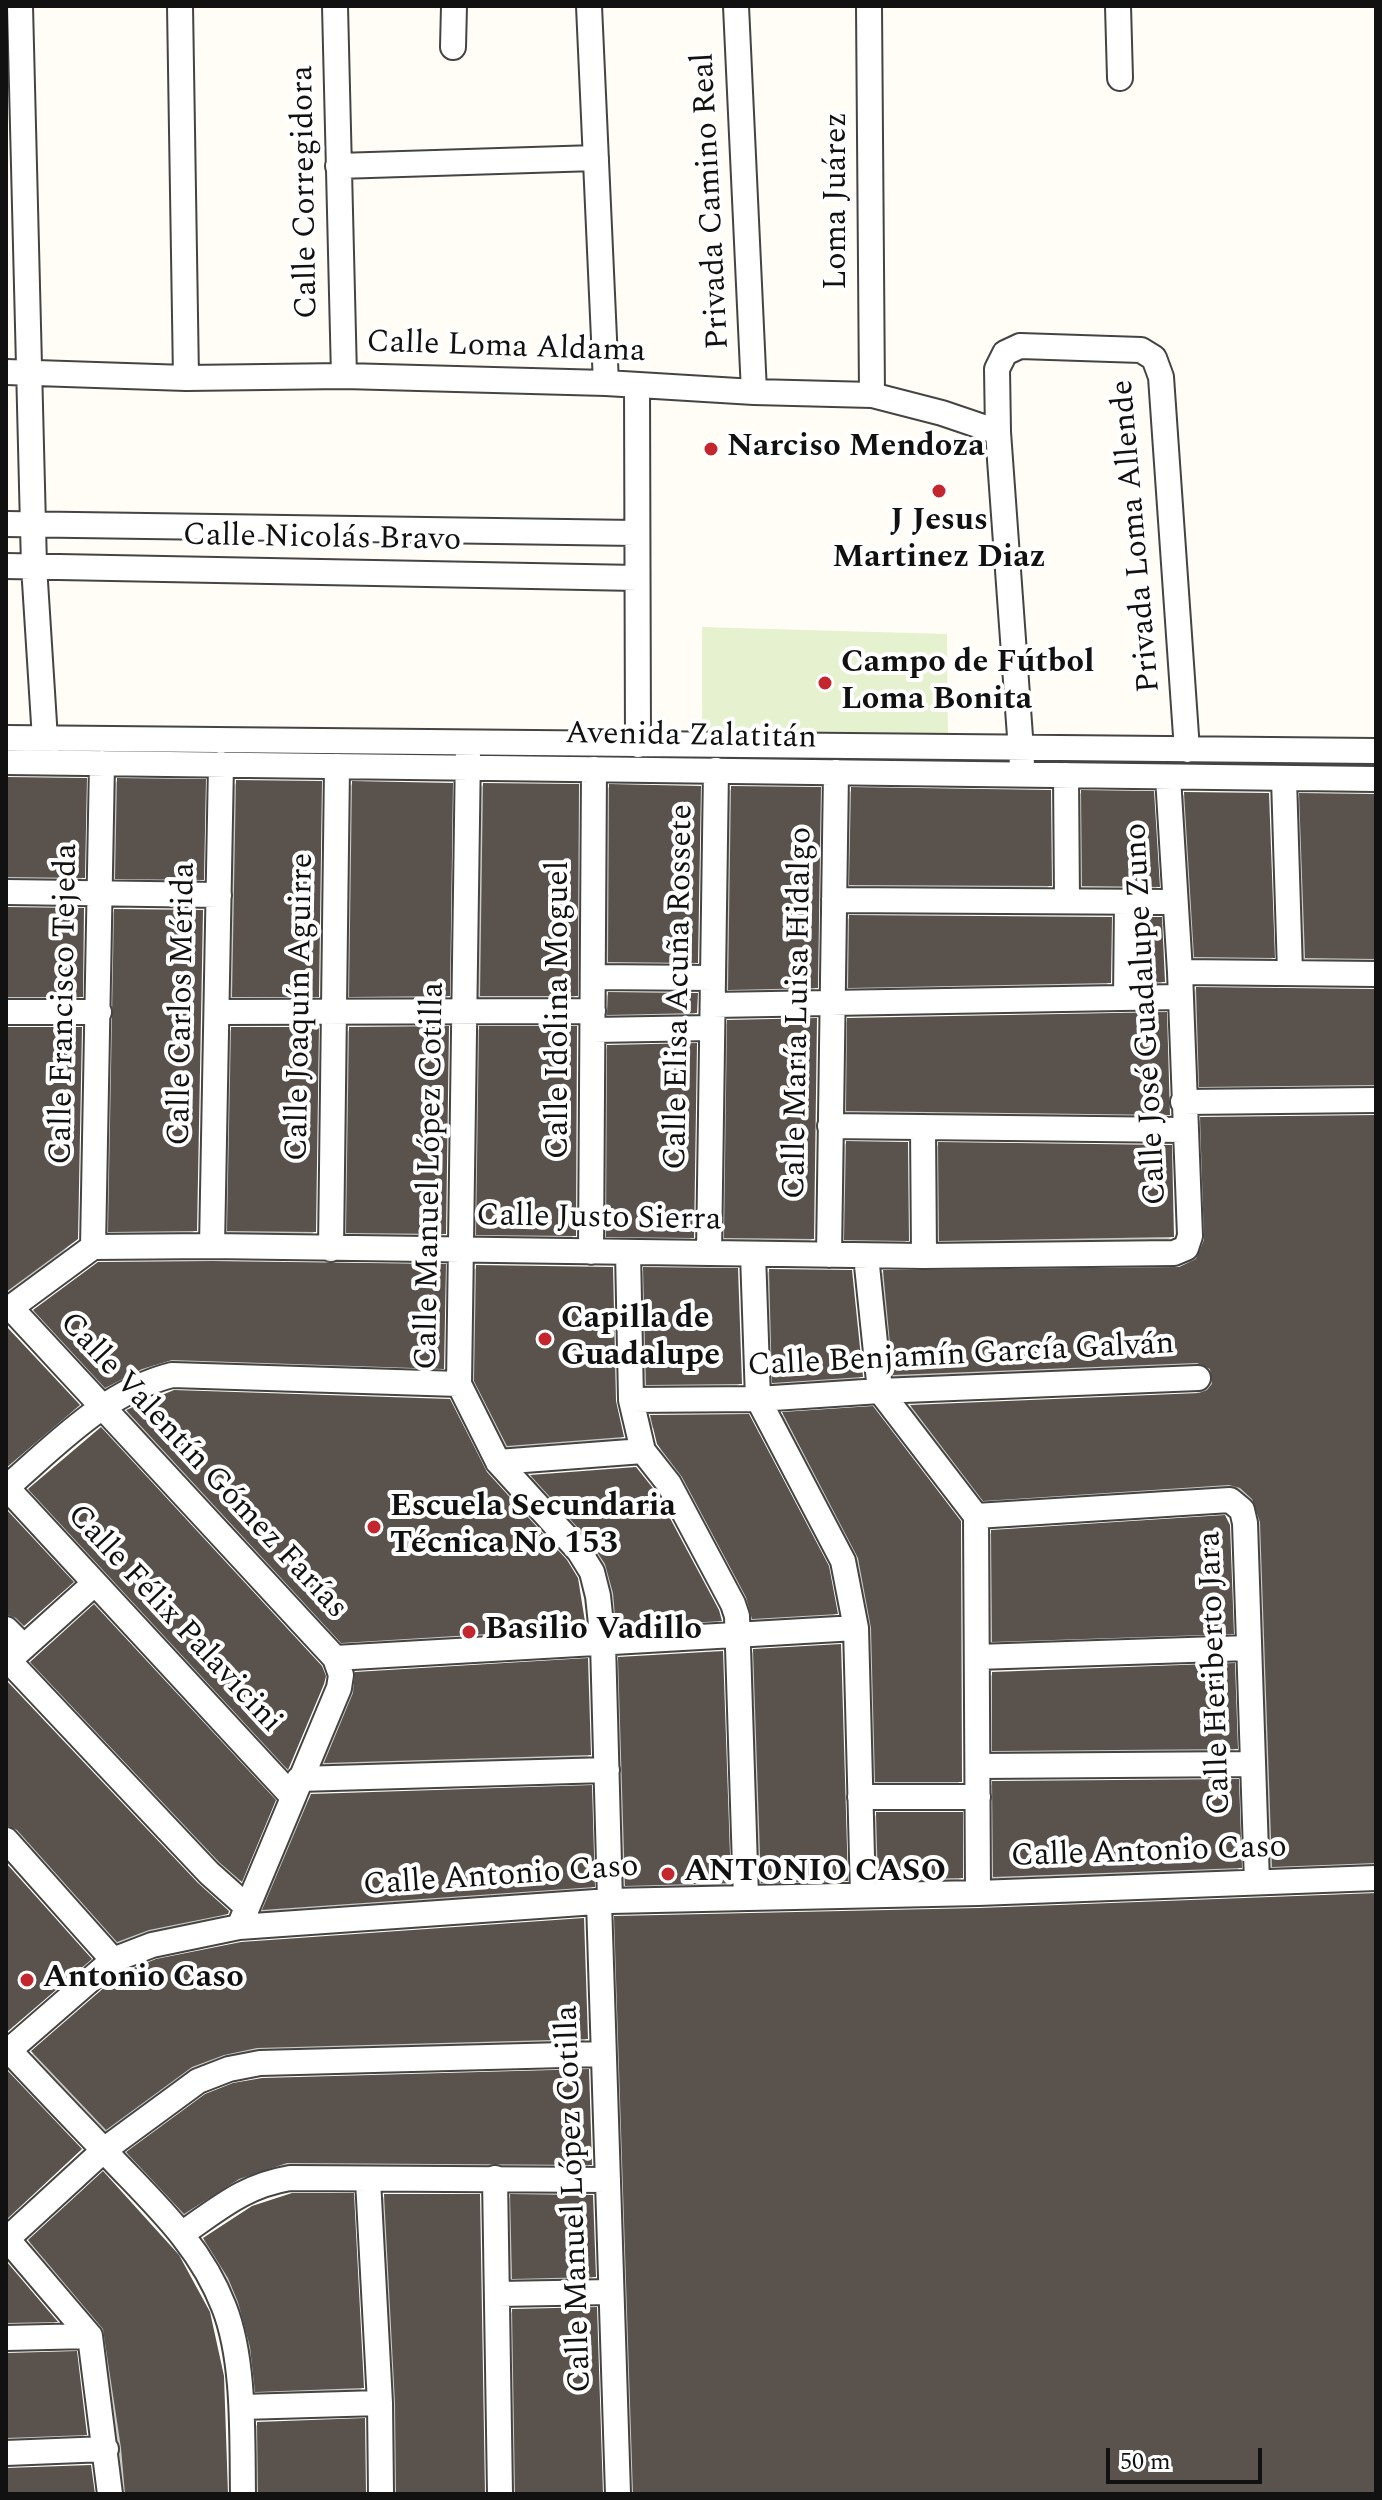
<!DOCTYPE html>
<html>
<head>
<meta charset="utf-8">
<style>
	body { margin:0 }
	#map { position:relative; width:1382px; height:2500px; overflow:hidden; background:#fffdf5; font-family:Spectral,serif }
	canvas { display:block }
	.frame { position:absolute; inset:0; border:8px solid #111; pointer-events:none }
	.scale { position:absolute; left:1106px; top:2448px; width:156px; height:36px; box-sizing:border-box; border:4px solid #111; border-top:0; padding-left:10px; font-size:24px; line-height:28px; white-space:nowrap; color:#111; -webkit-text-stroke:6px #fff; paint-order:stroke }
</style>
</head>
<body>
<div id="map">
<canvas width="1382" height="2500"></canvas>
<div class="frame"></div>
<div class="scale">50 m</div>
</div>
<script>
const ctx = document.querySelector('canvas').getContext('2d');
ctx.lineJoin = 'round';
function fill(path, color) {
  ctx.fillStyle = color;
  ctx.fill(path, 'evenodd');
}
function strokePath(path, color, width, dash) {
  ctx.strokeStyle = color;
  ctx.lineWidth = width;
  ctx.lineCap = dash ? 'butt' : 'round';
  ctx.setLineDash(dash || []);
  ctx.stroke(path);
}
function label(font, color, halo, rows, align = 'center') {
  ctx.font = font + ' Spectral,serif';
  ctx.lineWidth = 8;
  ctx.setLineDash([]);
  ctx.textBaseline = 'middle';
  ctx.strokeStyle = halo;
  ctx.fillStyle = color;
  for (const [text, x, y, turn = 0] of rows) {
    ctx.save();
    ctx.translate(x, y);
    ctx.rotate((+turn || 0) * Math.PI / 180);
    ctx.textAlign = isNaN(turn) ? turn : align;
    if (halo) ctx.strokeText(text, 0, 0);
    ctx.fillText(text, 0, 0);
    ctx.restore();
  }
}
const pitch = new Path2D(`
	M702,627L947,634L948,737L702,731Z`);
const shadow = new Path2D(`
	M6,779L83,877L68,892L6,891Z
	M118,780L202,879L188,893L102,892L104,794Z
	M237,782L317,996L303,1010H219L223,796Z
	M353,783L448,996L434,1009L336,1010L339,797Z
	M483,785L576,995L562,1009H466L469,799Z
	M610,786L696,962L682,976L595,975L596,800Z
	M732,788L816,987L802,1001L715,1003L718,802Z
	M852,790L1050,885L1036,899L836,898L838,803Z
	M1082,792L1158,886L1144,900H1069L1068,806Z
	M1185,794L1273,957L1259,971L1181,970L1171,807Z
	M1300,795L1376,796V986L1291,972L1286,810Z
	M6,909L81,996L66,1011H6Z
	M115,911L195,1230L181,1244L95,1245L101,924Z
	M850,917L1109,982L1095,996L835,1001L836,931Z
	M1143,919L1163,981L1150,995L1128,996L1129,933Z
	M1196,989L1376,991V1890L1258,1881L1246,1538L1225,1503L968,1514L896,1421L910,1407L1197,1395L1196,1384L879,1389L869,1287L883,1272L1180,1269L1187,1266L1190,1256L1187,1134L1201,1119L1375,1117V1108L1185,1101L1182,1004Z
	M608,994L696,1012L682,1026L594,1028L595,1008Z
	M848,1020L1168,1114L1155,1128L833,1124L834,1034Z
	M728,1022L812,1239L798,1252L711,1251L714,1036Z
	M480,1028L574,1235L560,1249L463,1248L466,1042Z
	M6,1029L76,1238L61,1254L6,1293Z
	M232,1029L314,1232L300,1245L214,1244L218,1043Z
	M350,1029L444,1233L430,1247L333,1246L336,1043Z
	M608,1047L692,1237L678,1251L593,1250L594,1061Z
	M846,1143L907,1240L893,1254L831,1253L833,1157Z
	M939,1144L1172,1236L1158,1250L926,1254L925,1158Z
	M477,1267L614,1401L622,1437L608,1450L493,1459L461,1395L463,1281Z
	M644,1269L740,1383L727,1397L633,1398L630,1283Z
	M769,1271L861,1376L848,1390L759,1396L756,1285Z
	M34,1311L442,1368L428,1382L157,1373L91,1400L21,1325Z
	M175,1392L485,1473L584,1628L570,1642L327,1656L114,1426L127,1412Z
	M872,1409L960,1781L947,1795H862L843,1569L769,1428L783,1414Z
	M651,1417L836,1613L822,1627L739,1632L637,1431ZM651,1428H655L661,1454L657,1455Z
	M635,1469L720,1620L706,1634L603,1640L578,1557L518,1490L531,1477Z
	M29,1490L323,1683L286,1768L273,1782L16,1504Z
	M6,1513L56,1596L8,1640L6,1638Z
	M992,1532L1232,1633L1218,1647L979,1654L978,1546Z
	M754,1651L846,1880L832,1894L747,1896L740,1665Z
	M619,1659L728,1883L715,1896L611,1899L605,1673Z
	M31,1663L273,1801L240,1881L226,1894L18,1677Z
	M356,1674L589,1755L575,1769L312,1776L342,1688Z
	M993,1674L1236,1748L1222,1762L979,1764V1687Z
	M6,1683L197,1885L227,1912L211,1928L102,1956L6,1848Z
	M993,1783L1240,1867L1226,1881L980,1890L979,1797Z
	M312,1796L593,1886L579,1900L250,1923L298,1810Z
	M877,1814L961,1878L947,1891L865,1893L863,1828Z
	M1376,1895V2494H619L601,1933L615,1918L979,1910Z
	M122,1975L586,2039L572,2052L208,2068L176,2080L91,2143L18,2067Z
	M128,2154L590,2164L577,2178L223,2192L169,2226L114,2167Z
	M103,2174L226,2494H109L91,2348L15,2256Z
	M385,2196L483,2494H381L370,2210Z
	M511,2196L594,2276L580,2290L499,2292L497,2210Z
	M204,2240L362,2388L348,2402L242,2405L214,2292L191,2254Z
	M6,2266L55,2322L41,2336L6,2337Z
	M513,2311L601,2494H501L498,2325Z
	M6,2355L85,2434L71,2449L6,2451Z
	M258,2424L366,2494H243V2438Z`);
const building = new Path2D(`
	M6,777L87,778L85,878L6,877Z
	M117,778L206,779L204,880L115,879Z
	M236,780L322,781L319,997H232Z
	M352,781L453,783L450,996L349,997Z
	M483,783L579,784L578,996H480Z
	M609,784L701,786L698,963L608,962Z
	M731,786L821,787L818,988L728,990Z
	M851,787L1051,790L1052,886L849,885Z
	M1081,790L1154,791L1160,887L1082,886Z
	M1184,792L1269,793L1275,958L1194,957Z
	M1299,793L1376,794V959L1305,958Z
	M6,907L84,908L83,997H6Z
	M114,909L203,910L197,1231L108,1232Z
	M849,915L1112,917L1111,983L848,988Z
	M1142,917H1162L1165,982L1141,983Z
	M1196,987L1376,989V1085L1199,1087Z
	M608,992L698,993L697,1013L607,1015Z
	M1167,1012L1170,1115L846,1111L847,1018Z
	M817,1018L814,1239L724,1238L727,1020Z
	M449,1026L446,1234L346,1233L349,1027Z
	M479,1026H577L576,1236L476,1235Z
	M6,1027H82L78,1239L6,1292Z
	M231,1027H319L316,1232L227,1231Z
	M697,1043L694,1238L606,1237L607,1045Z
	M1376,1115V1863L1272,1867L1260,1522L1252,1499L1240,1488L1229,1485L983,1501L910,1405L1199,1393L1207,1390L1212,1384L1210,1369L1197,1363L893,1375L883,1270L1179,1267L1196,1259L1204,1240L1200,1117Z
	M846,1141L908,1142L909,1241L844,1240Z
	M938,1142L1172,1145L1174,1237L939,1241Z
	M212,1261L446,1264L444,1369L172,1360L142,1369L105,1388L33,1310L98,1262Z
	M476,1265L613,1267L616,1401L624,1437L507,1446L474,1381Z
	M643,1267L738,1268L742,1384L646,1385Z
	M769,1269L852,1270L863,1377L772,1383Z
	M6,1326L80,1405L6,1468Z
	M174,1390L450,1399L487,1472L567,1560L578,1578L586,1628L341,1643L126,1410Z
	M873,1406L961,1521L962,1782H875L871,1628L858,1558L782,1412Z
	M749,1414L829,1566L838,1614L752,1619L746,1597L682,1477L657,1444L650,1415Z
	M101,1427L322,1666L326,1676L324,1684L288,1770L28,1489Z
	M636,1467L656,1492L719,1610L722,1621L616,1627L613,1593L605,1564L590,1541L530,1475Z
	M6,1509L74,1582L24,1626L16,1618L6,1614Z
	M1225,1515L1230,1525L1234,1634L992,1642L991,1530Z
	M94,1604L276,1800L242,1882L219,1862L30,1662Z
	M841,1644L848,1881L761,1883L753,1649Z
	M723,1651L731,1883L625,1886L618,1657Z
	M588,1658L591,1755L324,1763L353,1693L355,1672Z
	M1235,1663L1238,1749L992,1751V1672Z
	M6,1680L198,1883L229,1911L228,1914L149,1930L117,1942L17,1830L6,1825Z
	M1239,1779L1242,1868L993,1877L992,1781Z
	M592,1785L595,1887L262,1910L311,1794Z
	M876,1812H963V1878L878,1880Z
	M6,1863L92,1959L7,2032H6Z
	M1376,1893V2494H633L614,1916L979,1908Z
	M584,1918L588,2039L257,2048L224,2055L192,2067L106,2130L31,2051L121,1973L156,1959L241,1942Z
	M6,2069L82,2149L6,2220Z
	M589,2069L592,2165L287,2163L239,2179L184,2214L126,2152L205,2094L233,2083L262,2078Z
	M103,2171L179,2255L210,2312L224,2376L228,2494H125L121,2448L103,2329L28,2240Z
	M292,2193H354L364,2388L255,2392L250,2347L238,2302L228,2278L203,2238L252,2206Z
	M384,2194H480L485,2494H396L395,2403Z
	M510,2194L593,2195L596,2277L512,2279Z
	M6,2261L58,2322L6,2323Z
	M597,2307L603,2494H515L512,2309Z
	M77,2351L87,2435L6,2438V2353Z
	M365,2418L366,2494H258L257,2422Z
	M91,2465L95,2494H6V2468Z`);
const minor = new Path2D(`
	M20,6L34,566L46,755
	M180,6L186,378
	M335,6L344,376
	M589,6L606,383
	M736,6L754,392
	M869,6L872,395
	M1118,6L1120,78
	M453,47L454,6
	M338,166L596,158
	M6,372L186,378L344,376L606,383L754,392L872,395L942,413L998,432
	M637,385L638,745
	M6,524L636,533
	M6,566L637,578
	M6,738L1376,751
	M468,750L459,1384L498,1462L579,1551L592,1572L598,1596L603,1643L610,1901
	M6,762L1376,779
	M1022,764L998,432L997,369L1005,353L1020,346L1141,350L1154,358L1161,377L1187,750
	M1066,775L1067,901
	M1284,779L1290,972
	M6,892L219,895
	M834,900L1174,902
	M1180,972L1376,974
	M593,977L713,978
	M1126,998L1127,901
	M713,1005L1180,997
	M6,1012H99
	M217,1012L593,1011
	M593,1030L712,1028
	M1183,1102L1376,1100
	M830,1126L1184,1130
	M923,1127L924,1256
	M212,1246L221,764
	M93,1247L102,763
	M331,1249L337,766
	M591,1252L594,769
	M628,1252L631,1400L643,1451L669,1484L733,1604L737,1616L746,1898
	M709,1253L716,770
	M753,1254L758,1399L843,1561L856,1628L863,1895
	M829,1255L836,772
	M866,1256L880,1391L976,1516L978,1893
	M10,1307L335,1658L341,1675L339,1688L239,1927
	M6,1311L93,1247L212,1246L924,1256L1174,1253L1186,1248L1190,1236L1180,972L1168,777
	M631,1400L758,1399L880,1391L1198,1378
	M498,1462L643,1451
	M6,1488C57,1444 105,1392 172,1375L459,1384
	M7,1488L292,1796
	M976,1516L1230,1500L1242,1510L1245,1523L1257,1882
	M6,1629L24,1647
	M977,1657L1249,1648
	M335,1658L856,1628
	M9,1661L209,1873L246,1906
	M6,1663L95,1583
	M979,1766L1253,1764
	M299,1779L607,1770
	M860,1797H978
	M6,1840L113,1960
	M599,1902L618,2494
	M6,2047C42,2086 79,2124 115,2162C158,2207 201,2247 224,2307C245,2360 242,2437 243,2494
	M6,2053L113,1960L152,1945L239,1927L610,1901L978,1893L1376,1878
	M495,2178L500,2494
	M368,2180L380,2403L381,2494
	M183,2233C221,2207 244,2186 290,2178L608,2180
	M6,2240L104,2150L198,2081L229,2069L260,2063L602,2054
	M8,2240L90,2336L110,2494
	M498,2294L611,2292
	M6,2338L90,2336
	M242,2407L380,2403
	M6,2453L106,2449`);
const markers = [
	[711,449,8,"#c4262e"],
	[939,491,8,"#c4262e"],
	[825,683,8,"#c4262e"],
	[545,1339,8,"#c4262e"],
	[374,1527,8,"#c4262e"],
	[469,1632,8,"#c4262e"],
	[668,1874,8,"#c4262e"],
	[27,1980,8,"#c4262e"]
];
const streetNames = [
	["Calle Corregidora",307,192,-91],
	["Privada Camino Real",713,201,-93],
	["Loma Juárez",839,201,-90],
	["Calle Loma Aldama",506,349,2],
	["Privada Loma Allende",1138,536,-95],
	["Calle Nicolás Bravo",322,540,1],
	["Avenida Zalatitán",691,738,1],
	["Calle Elisa Acuña Rossete",681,987,-89],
	["Calle Francisco Tejeda",66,1004,-89],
	["Calle Carlos Mérida",184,1004,-89],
	["Calle Joaquín Aguirre",302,1007,-89],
	["Calle Idolina Moguel",561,1010,-90],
	["Calle María Luisa Hidalgo",800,1013,-89],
	["Calle José Guadalupe Zuno",1148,1014,-93],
	["Calle Manuel López Cotilla",432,1176,-89],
	["Calle Justo Sierra",599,1220,1],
	["Calle Benjamín García Galván",961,1357,-3],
	["Calle Valentín Gómez Farías",202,1467,47],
	["Calle Félix Palavicini",173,1620,47],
	["Calle Heriberto Jara",1217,1673,-92],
	["Calle Antonio Caso",1149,1854,-2],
	["Calle Antonio Caso",501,1878,-4],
	["Calle Manuel López Cotilla",576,2199,-92]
];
const poiNames = [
	["Narciso Mendoza",727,449],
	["J Jesus",939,523,"center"],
	["Martinez Diaz",939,560,"center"],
	["Campo de Fútbol",841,665],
	["Loma Bonita",841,702],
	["Capilla de",561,1321],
	["Guadalupe",561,1358],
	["Escuela Secundaria",390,1509],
	["Técnica No 153",390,1546],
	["Basilio Vadillo",485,1632],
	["ANTONIO CASO",684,1874],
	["Antonio Caso",43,1980]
];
fill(pitch, '#e6f2cf');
fill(shadow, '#0003');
fill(building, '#5a524d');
strokePath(minor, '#444', 28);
strokePath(minor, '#fff', 24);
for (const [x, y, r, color] of markers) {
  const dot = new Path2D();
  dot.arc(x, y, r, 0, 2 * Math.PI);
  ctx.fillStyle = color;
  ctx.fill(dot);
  strokePath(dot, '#fff', 3);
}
label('32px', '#111', '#fff', streetNames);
label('bold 32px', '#111', '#fff', poiNames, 'left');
</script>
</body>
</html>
